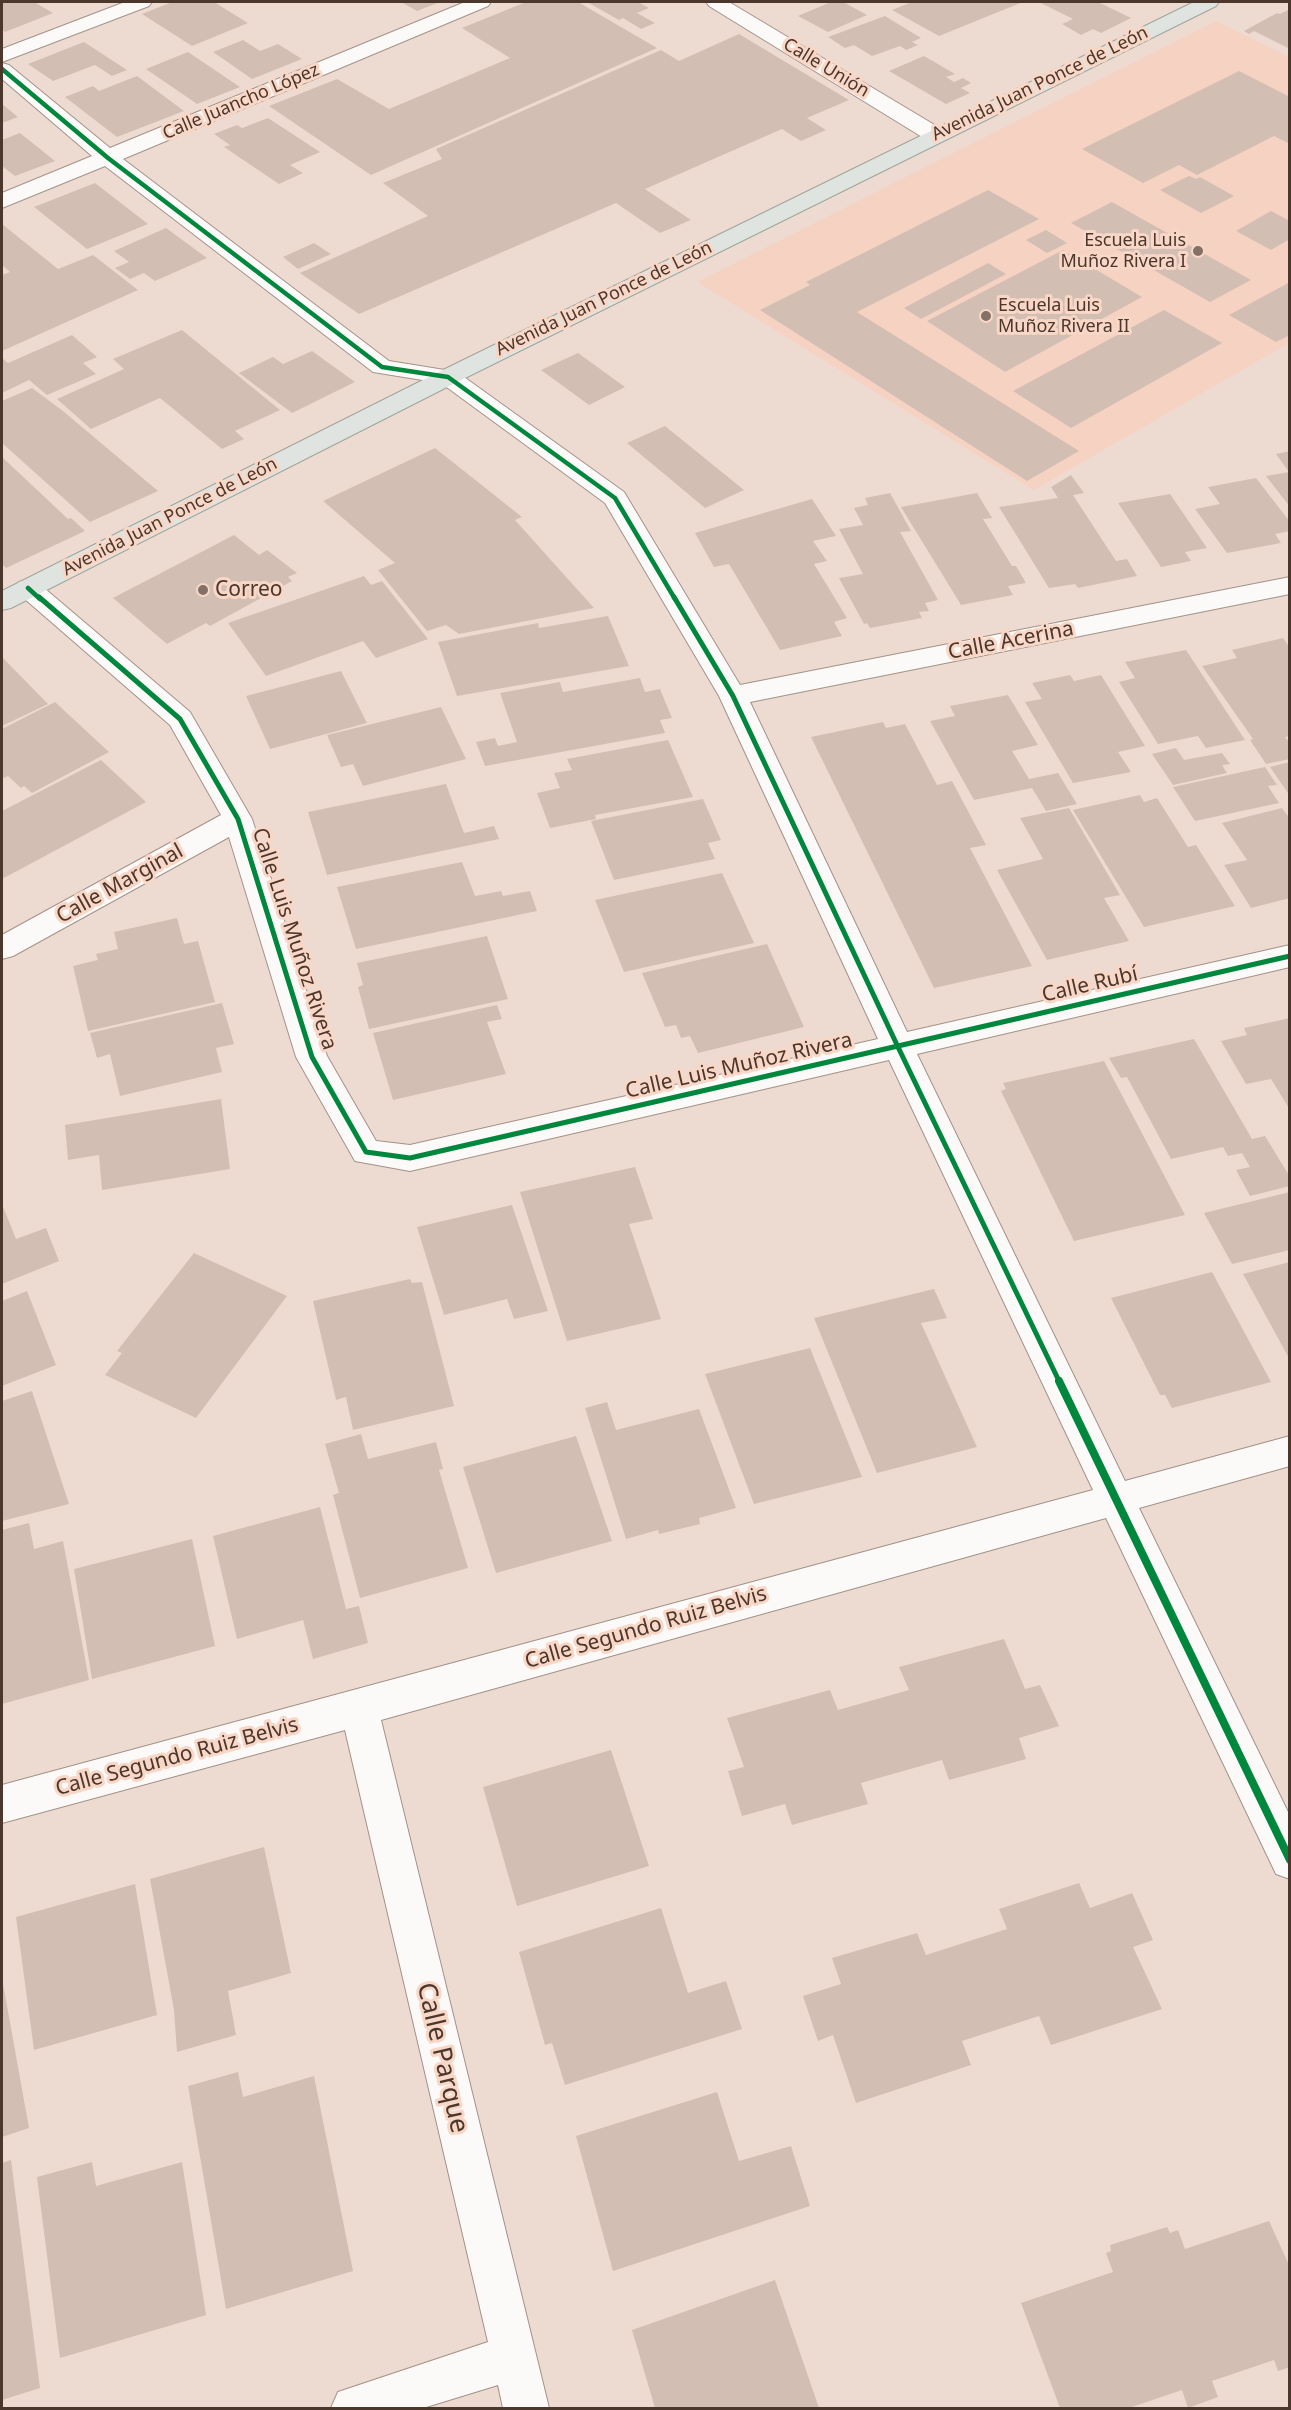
<!DOCTYPE html>
<html>
<head>
<meta charset="utf-8">
<style>
	body { margin:0 }
	#map { position:relative; width:1291px; height:2410px; overflow:hidden; background:#eddbd2; font-family:"Noto Sans",sans-serif }
	canvas { display:block }
	.frame { position:absolute; inset:0; border:3px solid #4c372c; pointer-events:none }
</style>
</head>
<body>
<div id="map">
<canvas width="1291" height="2410"></canvas>
<div class="frame"></div>
</div>
<script>
const ctx = document.querySelector('canvas').getContext('2d');
ctx.lineJoin = 'round';
function fill(path, color) {
  ctx.fillStyle = color;
  ctx.fill(path, 'evenodd');
}
function strokePath(path, color, width, dash) {
  ctx.strokeStyle = color;
  ctx.lineWidth = width;
  ctx.lineCap = dash ? 'butt' : 'round';
  ctx.setLineDash(dash || []);
  ctx.stroke(path);
}
function label(font, color, halo, rows, align = 'center') {
  ctx.font = font + ' "Noto Sans",sans-serif';
  ctx.lineWidth = 6;
  ctx.setLineDash([]);
  ctx.textBaseline = 'middle';
  ctx.strokeStyle = halo;
  ctx.fillStyle = color;
  for (const [text, x, y, turn = 0] of rows) {
    ctx.save();
    ctx.translate(x, y);
    ctx.rotate((+turn || 0) * Math.PI / 180);
    ctx.textAlign = isNaN(turn) ? turn : align;
    if (halo) ctx.strokeText(text, 0, 0);
    ctx.fillText(text, 0, 0);
    ctx.restore();
  }
}
const built = new Path2D(`
	M1216,21L1289,57V343L1034,490L697,282Z`);
const building = new Path2D(`
	M2,2H34L53,13L5,32L2,29Z
	M172,2H214L248,23L192,46L142,14Z
	M401,2H440L417,11Z
	M526,2H578L657,48L371,175L269,106L337,79L389,109L510,58L462,28Z
	M587,2H638L649,8L637,13L655,23L641,29L623,18L619,20Z
	M831,2H843L867,15L828,32L798,16Z
	M912,2H1023L939,36L892,10Z
	M1039,2H1098L1131,18L1101,33L1093,29L1081,35L1062,24L1073,19Z
	M1290,9V49L1254,31L1249,34L1244,31L1277,13L1280,14Z
	M885,16L921,38L912,42L918,45L906,50L900,46L872,56L854,45L845,48L828,37Z
	M739,34L849,100L807,118L826,130L801,141L782,129L645,189L691,220L660,233L616,203L359,314L300,273L428,216L383,183L442,159L436,149L661,50L679,61Z
	M243,40L260,51L278,44L302,59L252,79L213,52Z
	M84,42L127,70L112,76L95,65L53,81L28,64Z
	M188,52L240,87L197,104L146,69Z
	M924,56L955,74L946,77L954,82L963,78L971,83L961,88L970,93L946,104L889,71Z
	M1239,71L1290,97V144L1274,136L1197,175L1179,165L1143,183L1082,149Z
	M137,76L184,111L117,137L65,97L93,86L99,91Z
	M2,104L18,117L2,123Z
	M268,118L320,152L290,165L303,173L279,184L224,147L230,145L214,134L237,125L242,128Z
	M20,133L55,161L15,176L2,166V140Z
	M1189,176L1196,179L1200,177L1234,196L1201,213L1160,190Z
	M95,183L148,224L87,249L34,207Z
	M988,190L1039,219L857,312L1079,451L1027,481L760,310L810,285L806,282Z
	M1112,202L1251,280L1210,302L1071,223Z
	M1271,211L1290,221V239L1271,250L1236,231Z
	M2,224L58,269L93,255L138,290L2,351V275L10,272L2,265Z
	M166,228L207,258L155,281L144,273L130,279L115,268L129,262L114,251Z
	M1046,230L1067,243L1047,253L1026,240Z
	M314,243L331,254L298,269L283,257Z
	M1063,250L1142,297L1005,372L927,321Z
	M988,263L1006,274L921,319L904,308Z
	M1290,282V335L1276,342L1229,315Z
	M1164,310L1222,343L1071,428L1013,391Z
	M182,330L280,410L235,431L244,439L222,449L160,398L91,429L57,399L124,369L113,359Z
	M72,335L97,357L83,363L96,374L47,395L29,380L2,393V358L8,363Z
	M312,351L355,382L292,413L239,373L273,357L283,364Z
	M578,353L625,387L589,405L541,370Z
	M32,388L63,411L158,491L90,522L2,443V401Z
	M665,426L744,490L705,508L627,443Z
	M435,448L522,517L515,520L594,608L459,634L446,625L427,631L378,570L395,563L323,501Z
	M1290,451V507L1266,476L1289,472L1276,454Z
	M2,457L68,519L71,518L85,531L6,568L2,564Z
	M1071,475L1084,493L1073,495L1116,561L1127,559L1137,576L1078,588L1075,584L1049,588L999,507L1058,498L1051,487Z
	M1256,478L1290,522V531L1275,534L1281,543L1227,553L1195,509L1220,504L1208,487Z
	M890,493L911,531L900,532L938,600L925,603L929,611L919,612L922,618L870,628L867,623L864,624L839,578L863,574L839,529L863,525L854,508L868,505L865,498Z
	M977,493L992,518L983,519L1012,566H1016L1026,583L1008,586L1013,595L961,605L901,507Z
	M1170,494L1207,548L1185,552L1191,561L1161,567L1118,503Z
	M812,499L836,536L813,541L827,561L814,564L847,618L834,622L842,636L780,650L729,564L714,567L695,533Z
	M234,535L259,555L267,550L297,573L288,577L292,581L210,626L206,623L167,644L113,598Z
	M364,576L371,585L382,581L428,639L376,658L363,641L266,676L228,623Z
	M608,616L629,666L457,696L438,642L538,623L539,628Z
	M1283,638L1290,648V736L1285,737L1290,743V759L1266,764L1250,740L1253,739L1202,666L1237,658L1232,650Z
	M1186,650L1245,740L1206,748L1198,736L1158,744L1119,682L1135,678L1125,662Z
	M2,657L48,704L2,726Z
	M341,671L367,723L270,749L246,696Z
	M1070,675L1074,681L1101,675L1145,746L1118,752L1131,772L1073,783L1025,702L1042,699L1032,683Z
	M640,678L645,692L660,689L672,718L660,720L665,733L485,766L476,742L495,738L498,746L517,742L500,693L560,682L563,692Z
	M1008,695L1038,745L1012,751L1029,779L1058,773L1077,804L1046,811L1032,788L974,800L930,721L955,716L950,706Z
	M55,702L109,752L32,793L24,786L21,788L8,776L4,778L2,775V729Z
	M441,707L466,759L363,786L353,764L341,767L327,735Z
	M883,722L886,728L905,724L937,785L952,781L986,845L970,848L1032,966L934,988L811,737Z
	M668,740L693,797L595,815L596,819L550,828L537,793L560,788L554,773L572,770L567,759Z
	M1176,748L1184,760L1222,753L1230,764L1222,765L1227,773L1173,785L1152,754Z
	M101,760L146,802L2,879V811Z
	M1290,762V796L1270,767Z
	M1265,767L1277,785L1268,786L1279,803L1195,821L1173,787Z
	M446,784L464,833L494,826L499,839L327,875L308,812Z
	M1140,795L1144,802L1157,798L1188,847L1196,845L1235,906L1144,927L1073,810Z
	M703,799L721,840L708,843L715,859L614,880L591,821Z
	M1069,808L1120,895L1104,898L1129,941L1047,960L997,870L1043,859L1020,818Z
	M1282,808L1290,819V898L1251,908L1224,865L1247,860L1222,823Z
	M462,862L475,896L501,891L503,896L530,891L537,911L356,949L337,887Z
	M722,873L754,943L624,972L595,900Z
	M177,918L184,944L198,941L215,1002L88,1031L73,966L98,960L96,954L118,949L114,932Z
	M487,936L508,999L369,1029L358,987L363,985L357,963Z
	M767,944L804,1027L698,1053L690,1036L681,1038L676,1025L665,1027L642,973Z
	M222,1003L234,1044L216,1048L222,1072L120,1096L110,1054L97,1058L90,1033Z
	M497,1005L502,1019L487,1022L506,1074L393,1100L373,1033Z
	M1290,1018V1110L1271,1079L1246,1084L1221,1041L1247,1035L1244,1028Z
	M1194,1039L1252,1139L1265,1136L1290,1177V1186L1250,1196L1236,1170L1250,1167L1242,1153L1228,1156L1223,1147L1171,1159L1127,1077L1121,1078L1109,1058Z
	M1104,1061L1185,1215L1074,1241L1001,1091L1006,1089L1003,1083Z
	M221,1099L230,1169L102,1190L99,1155L68,1160L65,1125Z
	M635,1167L653,1219L629,1224L661,1319L567,1341L520,1192Z
	M1290,1192V1250L1232,1264L1204,1213Z
	M2,1204L16,1239L46,1228L59,1261L2,1284Z
	M512,1205L548,1311L514,1319L507,1299L444,1315L417,1227Z
	M194,1253L287,1296L196,1418L105,1375L122,1353L117,1351Z
	M1290,1262V1360L1243,1274Z
	M1212,1272L1271,1382L1172,1408L1165,1395H1160L1111,1298Z
	M410,1279L412,1283L422,1282L454,1406L353,1430L346,1397L336,1400L313,1301Z
	M934,1289L947,1318L921,1323L977,1447L877,1473L814,1318Z
	M27,1291L56,1365L2,1386V1301Z
	M810,1348L862,1477L754,1504L705,1374Z
	M32,1391L69,1504L2,1521V1401Z
	M607,1402L616,1430L699,1409L736,1508L699,1518L700,1524L659,1534L658,1530L626,1539L585,1408Z
	M361,1434L368,1459L436,1442L443,1469L439,1470L468,1568L360,1598L333,1495L339,1493L325,1444Z
	M576,1436L612,1541L496,1573L463,1467Z
	M320,1507L346,1609L359,1606L368,1643L313,1659L303,1620L237,1639L213,1536Z
	M29,1523L34,1549L63,1541L89,1680L2,1704V1530Z
	M192,1539L215,1646L92,1679L74,1569Z
	M1004,1639L1025,1689L1040,1685L1059,1726L1019,1738L1026,1759L949,1780L942,1760L861,1783L868,1804L792,1825L785,1804L742,1816L728,1771L744,1767L727,1718L830,1690L838,1710L909,1690L899,1667Z
	M611,1750L649,1866L517,1906L483,1787Z
	M264,1847L291,1973L228,1991L236,2035L177,2052L174,2010L150,1879Z
	M1079,1883L1090,1908L1132,1893L1153,1940L1133,1947L1162,2009L1051,2045L1039,2016L962,2041L971,2065L856,2103L833,2035L818,2041L803,1996L841,1984L832,1958L917,1933L926,1955L1007,1929L999,1909Z
	M135,1884L157,2015L34,2050L16,1917Z
	M661,1908L688,1993L726,1981L742,2029L565,2085L552,2043L545,2045L519,1952Z
	M2,1978L29,2128L2,2137Z
	M238,2072L243,2097L314,2076L353,2271L226,2309L188,2086Z
	M717,2092L739,2161L791,2146L810,2206L613,2271L576,2136Z
	M11,2160L40,2388L2,2400V2163Z
	M92,2162L96,2186L182,2162L206,2315L60,2358L37,2177Z
	M1269,2221L1290,2267V2367L1278,2371L1274,2360L1212,2381L1218,2397L1188,2408L1182,2390L1129,2408H1060L1021,2303L1113,2272L1106,2253L1111,2251L1110,2245L1167,2227L1170,2233L1178,2230L1185,2249Z
	M775,2280L819,2408H655L632,2330Z`);
const minor = new Path2D(`
	M125,2H152L149,6L2,62V49Z
	M465,2H491L488,6L123,159L389,361L457,372L624,492L740,685L1290,577V594L750,702L907,1032L1290,945V967L917,1054L1125,1481L1290,1436V1466L1139,1508L1290,1816V1879L1276,1874L1106,1518L381,1720L549,2408H503L498,2385L423,2408H331L338,2392L488,2342L345,1730L2,1823V1785L1093,1490L889,1060L410,1171L355,1161L296,1057L229,837L13,956L2,959V935L221,815L170,725L19,594L15,588L19,582L28,580L37,582L190,712L194,719L252,819L327,1056L376,1141L410,1145L878,1039L719,696L605,503L441,383L373,372L105,166L2,208V193L92,156L2,79V63L9,65L110,148Z
	M706,2H729L943,130L946,135L943,140L935,142L927,140L709,6Z`);
const major = new Path2D(`
	M1194,2H1219L1216,6L457,382L11,608L2,610V591L439,372Z`);
const cyclewayFar2 = new Path2D(`
	M2,69L108,158L382,367L448,377L615,498L675,599
	M28,588L40,599`);
const cyclewayFar1 = new Path2D(`
	M39,597L180,719L238,819L312,1057L366,1152L410,1158L1290,956
	M674,597L733,696L898,1047L1060,1383`);
const cycleway = new Path2D(`
	M1059,1381L1290,1860`);
const markers = [
	[1198,251,6,"#847066"],
	[986,316,6,"#847066"],
	[203,590,6,"#847066"]
];
const farStreetnames = [
	["Calle Unión",826,68,31],
	["Avenida Juan Ponce de León",1040,84,-26],
	["Calle Juancho López",241,102,-23],
	["Avenida Juan Ponce de León",604,299,-26],
	["Avenida Juan Ponce de León",170,517,-27]
];
const farPoinames = [
	["Escuela Luis",1186,241],
	["Muñoz Rivera I",1186,262],
	["Escuela Luis",998,306,"left"],
	["Muñoz Rivera II",998,327,"left"]
];
const poiNames = [
	["Correo",215,590]
];
const streetNames = [
	["Calle Acerina",1011,641,-11],
	["Calle Marginal",120,884,-29],
	["Calle Luis Muñoz Rivera",294,939,72],
	["Calle Rubí",1090,985,-13],
	["Calle Luis Muñoz Rivera",739,1066,-13],
	["Calle Segundo Ruiz Belvis",646,1628,-16],
	["Calle Segundo Ruiz Belvis",177,1757,-15]
];
const nearStreetnames = [
	["Calle Parque",442,2058,77]
];
fill(built, '#f6d2c2');
fill(building, '#d3beb4');
strokePath(minor, '#a39289', 2);
strokePath(major, '#9fa49a', 2);
fill(minor, '#fcfaf8');
fill(major, '#dfe4e0');
strokePath(cyclewayFar2, '#00873e', 4.5);
strokePath(cyclewayFar1, '#00873e', 5);
strokePath(cycleway, '#00873e', 8);
for (const [x, y, r, color] of markers) {
  const dot = new Path2D();
  dot.arc(x, y, r, 0, 2 * Math.PI);
  ctx.fillStyle = color;
  ctx.fill(dot);
  strokePath(dot, '#f8d7c7', 2);
}
label('18px', '#4c372c', '#f8d7c7', farStreetnames);
label('18px', '#4c372c', '#f8d7c7', farPoinames, 'right');
label('21px', '#4c372c', '#f8d7c7', poiNames, 'left');
label('21px', '#4c372c', '#f8d7c7', streetNames);
label('26px', '#4c372c', '#f8d7c7', nearStreetnames);
</script>
</body>
</html>
